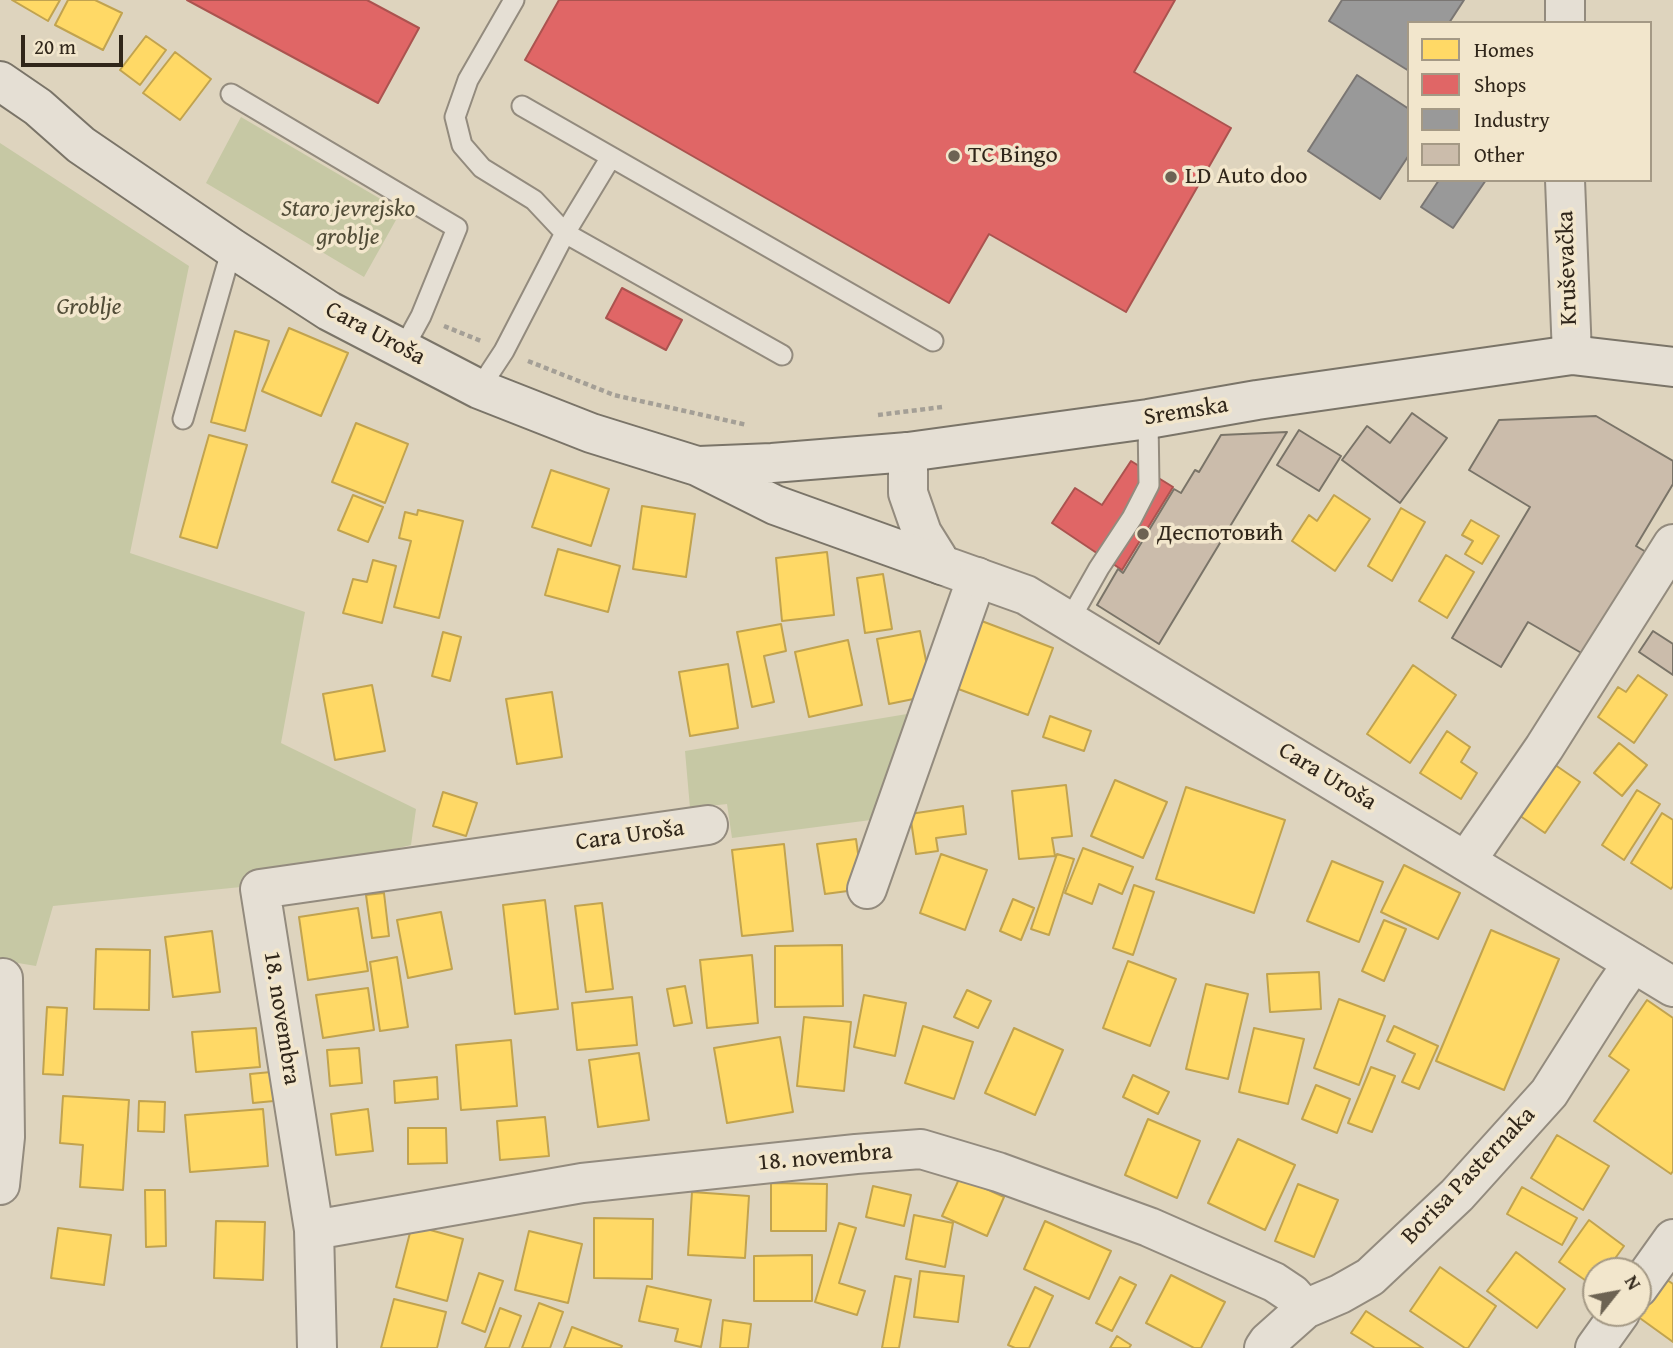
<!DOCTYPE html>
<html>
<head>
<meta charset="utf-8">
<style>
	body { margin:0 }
	#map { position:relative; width:1673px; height:1348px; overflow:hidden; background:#ded4be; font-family:"Gentium Book Plus",serif }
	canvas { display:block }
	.legend { position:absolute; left:1407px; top:21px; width:245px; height:161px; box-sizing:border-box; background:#f2e6cc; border:2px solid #a49985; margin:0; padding:9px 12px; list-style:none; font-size:21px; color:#30261a }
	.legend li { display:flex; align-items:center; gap:14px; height:35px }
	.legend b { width:35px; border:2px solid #a49985 }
	.north { position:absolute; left:1582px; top:1257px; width:70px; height:70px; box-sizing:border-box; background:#f2e6cc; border:2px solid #a49985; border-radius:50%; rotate:59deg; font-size:19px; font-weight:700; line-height:28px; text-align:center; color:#30261a }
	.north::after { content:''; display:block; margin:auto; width:24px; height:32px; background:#6d6353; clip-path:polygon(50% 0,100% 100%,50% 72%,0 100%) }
	.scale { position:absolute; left:21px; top:35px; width:102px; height:32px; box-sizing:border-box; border:4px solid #30261a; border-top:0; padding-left:9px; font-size:21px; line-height:24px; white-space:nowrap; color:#30261a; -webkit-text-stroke:5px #f2e6cc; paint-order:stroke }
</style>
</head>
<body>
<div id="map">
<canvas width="1673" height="1348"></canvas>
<ul class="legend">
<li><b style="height:19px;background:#ffd966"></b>Homes</li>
<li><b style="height:19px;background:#e06666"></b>Shops</li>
<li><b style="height:19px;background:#999"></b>Industry</li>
<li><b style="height:19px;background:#cbbcab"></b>Other</li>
</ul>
<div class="north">N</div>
<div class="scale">20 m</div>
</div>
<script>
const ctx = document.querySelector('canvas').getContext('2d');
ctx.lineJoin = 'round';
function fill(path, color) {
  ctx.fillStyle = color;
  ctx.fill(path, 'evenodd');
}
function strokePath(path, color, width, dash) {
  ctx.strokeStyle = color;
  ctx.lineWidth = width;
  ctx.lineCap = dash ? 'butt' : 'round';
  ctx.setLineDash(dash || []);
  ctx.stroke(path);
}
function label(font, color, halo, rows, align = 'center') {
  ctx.font = font + ' "Gentium Book Plus",serif';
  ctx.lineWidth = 7;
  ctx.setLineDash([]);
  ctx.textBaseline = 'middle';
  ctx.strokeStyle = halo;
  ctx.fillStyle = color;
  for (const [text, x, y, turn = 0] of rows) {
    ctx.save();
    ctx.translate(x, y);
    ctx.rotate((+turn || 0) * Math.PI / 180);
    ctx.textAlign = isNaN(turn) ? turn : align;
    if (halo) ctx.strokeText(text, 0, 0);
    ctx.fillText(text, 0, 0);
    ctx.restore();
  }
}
const green = new Path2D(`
	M241,117L401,211L364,277L206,183Z
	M0,143L189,266L130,553L305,612L281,743L416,809L411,845L241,887L53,906L36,966L0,960Z
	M913,713L871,820L732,838L727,804L690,808L685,751Z`);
const homes = new Path2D(`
	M12,0H60L48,21Z
	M68,0H95L122,13L103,50L55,25Z
	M146,36L166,50L140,85L120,70Z
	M175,52L211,79L180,120L143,93Z
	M289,328L348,353L321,416L262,391Z
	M235,331L269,341L245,431L211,422Z
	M356,423L408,444L385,503L332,482Z
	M209,435L247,445L217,548L180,537Z
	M551,470L609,489L591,546L532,527Z
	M353,495L383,507L368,542L338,530Z
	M1334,495L1370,519L1335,571L1292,541L1309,515L1317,521Z
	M642,506L695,514L686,577L633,569Z
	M1401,508L1425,522L1392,581L1368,566Z
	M418,510L463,521L439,618L394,607L411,541L399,538L405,512L417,515Z
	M1471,520L1499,536L1482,564L1465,554L1473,541L1462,535Z
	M558,549L620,566L608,612L545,595Z
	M827,552L834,615L782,621L776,558Z
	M1446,555L1474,572L1447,618L1419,601Z
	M373,560L396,566L382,623L343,613L353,579L367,582Z
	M883,574L892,629L865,633L857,578Z
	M979,620L1053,648L1028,715L953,687Z
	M781,624L786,651L764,656L774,702L752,707L737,632Z
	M920,631L933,695L889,704L877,639Z
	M443,632L461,637L450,681L432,676Z
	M848,640L862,705L809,717L795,652Z
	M728,664L738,728L690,736L679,672Z
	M1413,665L1456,695L1410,763L1367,734Z
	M1638,675L1667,695L1634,743L1598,717L1618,687L1626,692Z
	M372,685L385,751L335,760L323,694Z
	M552,692L562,757L517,764L506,699Z
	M1050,716L1091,731L1084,751L1043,737Z
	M1447,731L1470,747L1461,762L1477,773L1461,799L1420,773Z
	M1619,743L1647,765L1622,796L1594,773Z
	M1545,758L1580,782L1545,833L1510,809Z
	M1115,780L1167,802L1143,858L1091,836Z
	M1066,785L1072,836L1052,838L1055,856L1019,859L1012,791Z
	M1186,787L1285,820L1254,913L1156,879Z
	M1637,790L1660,804L1624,860L1602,845Z
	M443,792L477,803L466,836L433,826Z
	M963,806L966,834L936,838L938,851L916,854L910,814Z
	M1662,813L1673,820V886L1671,889L1631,863Z
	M856,839L863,889L825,894L817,844Z
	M784,844L793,931L742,936L732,850Z
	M1083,848L1133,867L1122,894L1099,884L1092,904L1065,893Z
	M941,854L987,870L965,930L920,913Z
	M1057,854L1074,859L1049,935L1031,929Z
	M1332,861L1383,882L1359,942L1307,921Z
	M1404,865L1460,893L1438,939L1381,912Z
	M1134,885L1154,892L1133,955L1113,948Z
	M384,893L389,936L372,938L366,895Z
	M1013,899L1034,908L1021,940L1000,931Z
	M545,900L558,1009L515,1014L503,905Z
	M602,903L613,989L586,992L575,906Z
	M358,908L368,971L308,980L299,917Z
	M441,912L452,969L408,978L397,920Z
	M1384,920L1406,929L1384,981L1362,971Z
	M1491,930L1559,959L1504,1090L1436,1061Z
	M212,931L220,992L173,997L165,937Z
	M842,945L843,1006L775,1007V946Z
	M96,949L150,950L149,1010L94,1009Z
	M752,955L758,1023L707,1028L700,960Z
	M397,957L408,1027L380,1031L370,962Z
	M1128,961L1176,979L1150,1046L1103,1028Z
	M1319,972L1321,1009L1270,1012L1267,974Z
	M1206,984L1248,994L1228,1079L1186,1069Z
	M685,986L692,1023L674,1026L667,989Z
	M368,988L374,1030L323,1038L316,995Z
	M967,990L991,1001L978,1028L954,1017Z
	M864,995L906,1003L895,1056L854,1047Z
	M632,997L637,1045L577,1050L572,1003Z
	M1339,999L1385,1016L1359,1085L1314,1068Z
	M1647,1000L1673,1018V1171L1671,1174L1594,1121L1629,1070L1609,1056Z
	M47,1007L67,1008L63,1075L43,1074Z
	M804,1017L851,1022L844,1091L797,1086Z
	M923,1026L973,1042L954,1099L905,1083Z
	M1394,1026L1438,1046L1419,1089L1402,1082L1415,1054L1387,1041Z
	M256,1028L260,1067L196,1072L192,1032Z
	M1014,1028L1063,1050L1035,1115L985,1093Z
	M1254,1028L1304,1039L1288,1104L1239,1092Z
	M780,1037L793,1112L727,1123L714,1048Z
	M511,1040L517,1106L461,1110L456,1045Z
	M359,1048L362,1083L330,1086L327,1050Z
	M639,1053L649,1120L598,1127L589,1060Z
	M1371,1067L1395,1076L1372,1132L1348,1123Z
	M271,1072L274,1101L253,1103L250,1074Z
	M1133,1075L1169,1092L1158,1114L1123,1097Z
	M437,1077L438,1099L395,1103L394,1081Z
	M1316,1085L1350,1099L1337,1133L1302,1119Z
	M63,1096L129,1100L123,1190L80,1187L83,1145L60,1143Z
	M139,1101L165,1102L164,1132L138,1131Z
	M263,1109L268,1166L190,1172L185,1115Z
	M368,1109L373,1151L336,1155L331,1114Z
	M545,1117L549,1156L500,1160L497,1121Z
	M1148,1119L1200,1141L1177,1198L1125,1175Z
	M408,1128H446L447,1163L408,1164Z
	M1557,1135L1609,1166L1583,1210L1531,1178Z
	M1238,1139L1295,1165L1265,1230L1208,1203Z
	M960,1177L1004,1197L987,1236L942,1216Z
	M771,1183L827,1184L826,1231H771Z
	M1298,1184L1338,1200L1314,1257L1275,1241Z
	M873,1186L911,1195L904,1226L866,1217Z
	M1522,1187L1577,1218L1562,1245L1507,1214Z
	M145,1190H165L166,1246L146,1247Z
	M692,1192L749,1196L745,1258L688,1255Z
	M914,1215L953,1223L945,1267L906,1259Z
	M594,1218L653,1219L652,1279L594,1278Z
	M1589,1220L1624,1246L1606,1271H1596L1595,1287L1559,1262Z
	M216,1221L265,1222L263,1280L214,1278Z
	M1045,1221L1111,1251L1089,1299L1024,1269Z
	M839,1223L856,1228L839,1283L865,1291L857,1315L815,1302Z
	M412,1225L463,1239L447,1301L396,1287Z
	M58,1228L111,1235L104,1285L51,1278Z
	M529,1231L582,1244L568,1303L515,1290Z
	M1516,1252L1565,1289L1537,1328L1487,1291Z
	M812,1255V1301H754V1256Z
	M1440,1267L1496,1306L1468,1348H1465L1410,1311Z
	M920,1271L964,1276L958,1322L914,1317Z
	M479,1273L503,1281L485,1332L462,1323Z
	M1171,1275L1225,1302L1201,1348H1194L1146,1323Z
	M895,1276L911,1279L899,1348H882Z
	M1120,1277L1136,1285L1112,1331L1096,1323Z
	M1664,1278L1673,1284V1342L1637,1316Z
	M647,1286L711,1300L701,1347L675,1341L678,1329L639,1321Z
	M1035,1287L1053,1296L1029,1348H1015L1008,1345Z
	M394,1299L446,1312L437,1348H381Z
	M539,1303L563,1312L550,1348H522Z
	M500,1308L521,1316L509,1348H485Z
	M1366,1311L1423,1348H1375L1351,1333Z
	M723,1320L751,1324L748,1348H720Z
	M572,1327L622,1346L621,1348H564Z
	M1117,1336L1131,1345L1129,1348H1110Z`);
const shops = new Path2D(`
	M187,0H367L419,28L378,103Z
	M559,0H1175L1134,72L1231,128L1126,312L989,234L949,303L525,60Z
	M622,288L682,320L666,350L606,318Z
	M1131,461L1173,487L1122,570L1052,523L1075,488L1102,505Z`);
const industry = new Path2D(`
	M1342,0H1464L1449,23H1409V71L1329,21Z
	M1357,75L1409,109V155L1380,199L1308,151Z
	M1439,180H1486L1453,228L1421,207Z`);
const building = new Path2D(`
	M1412,413L1447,438L1400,503L1342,460L1367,426L1390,443Z
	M1596,416L1673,461V484L1636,546L1651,555L1590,658L1528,622L1501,667L1452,638L1530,507L1469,470L1499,420Z
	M1299,430L1341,456L1319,491L1277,465Z
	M1287,432L1159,644L1097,605L1118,569L1123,573L1174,489L1181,493L1195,470L1199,472L1221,435Z
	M1653,631L1673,644V675L1639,652Z`);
const path = new Path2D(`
	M444,326L481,341
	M528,361L614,395L747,425
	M878,415L942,407`);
const service = new Path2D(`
	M514,0L468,80L455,117L462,145L482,168L534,200L565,233L782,355
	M231,94L457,228L421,316L403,349
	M522,106L933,341
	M479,389L504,351L565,233L611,157
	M183,419L232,248
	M1069,621L1099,568L1132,518L1149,485L1148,419`);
const minor = new Path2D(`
	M1466,861L1544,748L1673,544
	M867,889L977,577
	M0,1185L5,1137L3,978
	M314,1230L260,889L708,825
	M1638,1288L1673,1239
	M317,1348L314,1230L582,1183L856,1154L921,1149L998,1172L1149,1227L1274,1282L1292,1294L1305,1309
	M1264,1348L1268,1342L1305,1309L1340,1294L1370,1277L1457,1195L1549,1093L1613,992L1633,963
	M1595,1348L1620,1313`);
const tertiary = new Path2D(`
	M1565,0V23
	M1565,180L1572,355
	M908,452V493L922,533L942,565L1026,595L1673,987`);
const secondary = new Path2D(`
	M0,81L38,107L81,145L232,248L329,311L479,389L591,433L697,466L775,505L942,565
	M699,466L772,463L908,452L1148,419L1257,400L1572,355L1673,367`);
const markers = [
	[954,156,7,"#6d6353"],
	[1171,177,7,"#6d6353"],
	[1143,534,7,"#6d6353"]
];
const poiNames = [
	["TC Bingo",968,156],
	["LD Auto doo",1185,177],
	["Деспотовић",1157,534]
];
const parkNames = [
	["Staro jevrejsko",348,210],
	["groblje",348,238],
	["Groblje",89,308]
];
const streetNames = [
	["Kruševačka",1568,268,-92],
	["Cara Uroša",375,334,28],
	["Sremska",1186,412,-9],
	["Cara Uroša",1327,777,31],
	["Cara Uroša",630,836,-8],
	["18. novembra",281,1018,81],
	["18. novembra",825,1158,-5],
	["Borisa Pasternaka",1469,1176,-46]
];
fill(green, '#c6c8a4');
fill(homes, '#ffd966');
strokePath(homes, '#c1a34f', 2);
fill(shops, '#e06666');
strokePath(shops, '#ab534f', 2);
fill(industry, '#999');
strokePath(industry, '#7a7673', 2);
fill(building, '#cbbcab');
strokePath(building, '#7a7468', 2);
strokePath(service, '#938b7e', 23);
strokePath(minor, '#938b7e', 42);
strokePath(tertiary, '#938b7e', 42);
strokePath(secondary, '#7a7468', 42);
strokePath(path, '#a49f96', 4.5, [5, 3.5]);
strokePath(service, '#e5dfd4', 19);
strokePath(minor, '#e5dfd4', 38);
strokePath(tertiary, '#e5dfd4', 38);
strokePath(secondary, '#e5dfd4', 38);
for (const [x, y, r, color] of markers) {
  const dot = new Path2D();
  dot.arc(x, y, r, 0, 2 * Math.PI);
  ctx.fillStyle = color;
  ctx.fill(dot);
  strokePath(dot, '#f2e6cc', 2.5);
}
label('24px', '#30261a', '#f2e6cc', poiNames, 'left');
label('italic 24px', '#514c37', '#f2e6cc', parkNames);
label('24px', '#30261a', '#f2e6cc', streetNames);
</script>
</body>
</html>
